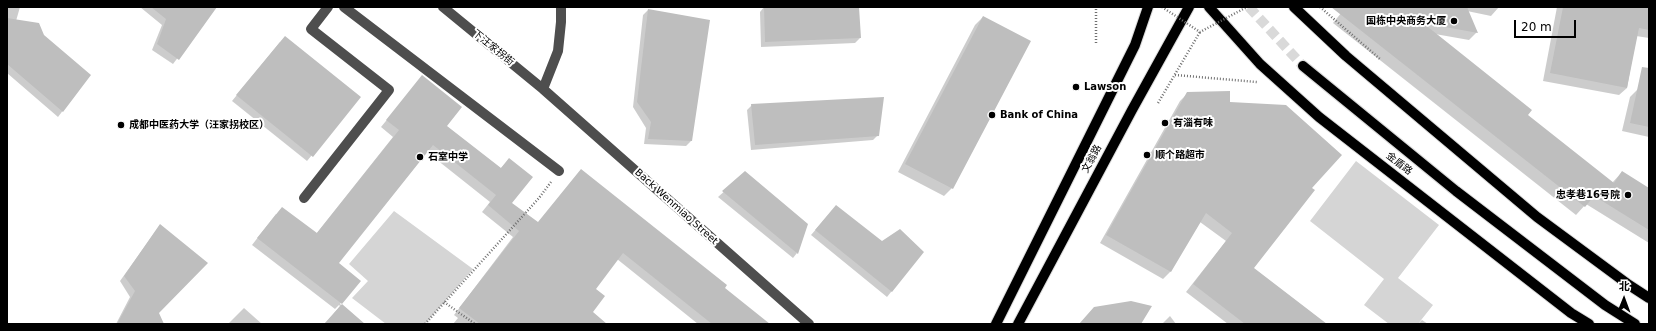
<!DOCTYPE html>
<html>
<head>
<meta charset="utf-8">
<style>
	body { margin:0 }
	#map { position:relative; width:1656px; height:331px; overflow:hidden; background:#fff; font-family:"DejaVu Sans","Noto Sans SC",sans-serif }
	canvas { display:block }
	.frame { position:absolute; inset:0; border:8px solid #000; pointer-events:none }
	.north { position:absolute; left:1604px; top:279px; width:40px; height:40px; -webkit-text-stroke:3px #fff; paint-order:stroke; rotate:1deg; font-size:11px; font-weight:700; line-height:16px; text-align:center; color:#000 }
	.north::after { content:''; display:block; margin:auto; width:14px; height:18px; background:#000; clip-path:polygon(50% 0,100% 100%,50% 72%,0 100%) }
	.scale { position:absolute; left:1514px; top:20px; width:62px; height:18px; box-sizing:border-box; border:2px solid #000; border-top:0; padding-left:5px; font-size:12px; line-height:14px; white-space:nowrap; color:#000; -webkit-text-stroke:3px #fff; paint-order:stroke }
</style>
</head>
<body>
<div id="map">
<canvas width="1656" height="331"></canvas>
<div class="frame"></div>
<div class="north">北</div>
<div class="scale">20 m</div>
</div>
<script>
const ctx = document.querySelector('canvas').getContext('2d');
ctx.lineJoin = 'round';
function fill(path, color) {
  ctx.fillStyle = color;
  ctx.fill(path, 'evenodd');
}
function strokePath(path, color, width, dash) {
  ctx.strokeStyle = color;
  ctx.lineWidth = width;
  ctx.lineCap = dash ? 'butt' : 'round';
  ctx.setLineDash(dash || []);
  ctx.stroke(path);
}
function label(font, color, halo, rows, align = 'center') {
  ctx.font = font + ' "DejaVu Sans","Noto Sans SC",sans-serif';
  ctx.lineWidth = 4;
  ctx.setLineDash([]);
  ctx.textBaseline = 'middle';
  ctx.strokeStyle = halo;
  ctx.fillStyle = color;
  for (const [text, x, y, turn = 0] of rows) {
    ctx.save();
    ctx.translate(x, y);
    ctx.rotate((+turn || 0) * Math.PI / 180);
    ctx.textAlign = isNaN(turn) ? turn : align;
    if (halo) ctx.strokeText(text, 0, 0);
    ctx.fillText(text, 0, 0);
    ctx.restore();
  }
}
const green = new Path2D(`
	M1356,161L1439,225L1398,278L1433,305L1418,324H1389L1364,305L1384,279L1310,221Z
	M394,211L473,269L425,324H386L352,298L368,281L349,264Z`);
const shadow = new Path2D(`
	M7,7H20L16,21L44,36L90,75L58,117L7,73Z
	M140,7H208L213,11L173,64L152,50L162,25Z
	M764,7H858L860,38L855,43L761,47L760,12Z
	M1346,7H1499L1491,16L1467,11L1477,32L1469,40L1435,34L1526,115L1612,183L1622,172L1649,190V243L1586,204L1576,215L1333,23Z
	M1557,7H1649V38L1636,36L1627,88L1619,95L1543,81Z
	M648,10L691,141L686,146L644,144L646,128L633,107L643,15Z
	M983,17L952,188L944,196L898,172L975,25Z
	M280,42L360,97L307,161L232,101Z
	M422,77L446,126L500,169L509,160L511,203L538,223L581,170L768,324H698L617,259L594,290L591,312L606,324H453L458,318L454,315L513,237L482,212L490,202L427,152L337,264L359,281L340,304L363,324H325L340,306L339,305L335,309L252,245L276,214L316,234L393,137L381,127Z
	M1638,89L1649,92V137L1622,131L1630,97Z
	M1188,93L1229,103L1311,188L1253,268L1326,324H1228L1186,292L1226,241L1200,222L1170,272L1163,279L1100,243L1180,101Z
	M752,105L878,135L873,140L751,150L747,110Z
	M745,173L797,253L793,258L718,197Z
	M836,206L882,242L923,252L887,297L811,235Z
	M160,225L157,313L161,324H116L130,297L120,281Z
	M244,308L262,324H228Z
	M1170,316L1176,324H1162Z
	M1422,320L1428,324H1418Z`);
const building = new Path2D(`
	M151,7H217L179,60L157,44L166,19Z
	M764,7H859L861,38L765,42Z
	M1331,7H1467L1478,33L1423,23L1532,110L1528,115L1614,183L1622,171L1649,188V230L1594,196L1585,207Z
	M1563,7H1649V30L1639,28L1627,88L1550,73Z
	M648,9L710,20L692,141L648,139L651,122L637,102Z
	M983,16L1031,41L953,189L905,164Z
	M7,18L39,23L44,35L91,75L63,112L7,64Z
	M285,36L361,97L313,157L236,95Z
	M1642,67L1649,68V127L1630,123Z
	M422,75L462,107L447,126L501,168L509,158L533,177L512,203L538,222L581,169L727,285L725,288L770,324H712L623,253L596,289L605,296L593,312L607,324H480L459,308L519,231L488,205L496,195L433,145L339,263L361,281L342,304L257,238L282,207L317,233L399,130L386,120Z
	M1230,91V102L1286,105L1342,155L1312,188L1315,190L1254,268L1327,324H1245L1193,284L1232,233L1206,213L1171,272L1106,235L1187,92Z
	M884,97L879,136L755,145L751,104Z
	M745,171L808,224L798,254L722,191Z
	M836,205L882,241L900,229L924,252L892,292L815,230Z
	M160,224L208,263L159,313L164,324H117L135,291L124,276Z
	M1131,301L1152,306L1141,324H1079L1094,307Z
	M342,304L365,324H324Z`);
const majorTunnel = new Path2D(`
	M1249,7L1303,66`);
const path = new Path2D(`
	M1320,7L1380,59
	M1096,43V7
	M1175,75L1257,82
	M1158,103L1200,32
	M444,302L475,324
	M425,324L539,198L551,182`);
const minor = new Path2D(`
	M344,7L559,171
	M443,7L543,89L809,324
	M543,89L558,51L561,22V7
	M304,198L389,90L311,29L328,7`);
const major = new Path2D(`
	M1209,7L1260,64L1319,117L1571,313L1589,324
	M1294,7L1346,56L1537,217L1629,285L1649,298
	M1303,66L1456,191L1605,305L1635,324
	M996,324L1135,45L1148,7
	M1018,324L1132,110L1189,7`);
const pathBridge = new Path2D(`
	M1162,7L1200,32L1247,7`);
const markers = [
	[1454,21,4,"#000"],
	[1076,87,4,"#000"],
	[992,115,4,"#000"],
	[1165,123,4,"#000"],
	[121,125,4,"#000"],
	[1147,155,4,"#000"],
	[420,157,4,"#000"],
	[1628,195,4,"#000"]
];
const poiNames = [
	["国栋中央商务大厦",1446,21,"right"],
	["Lawson",1084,87],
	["Bank of China",1000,115],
	["有淄有味",1173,123],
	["成都中医药大学（汪家拐校区）",129,125],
	["顺个路超市",1155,155],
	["石室中学",428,157],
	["忠孝巷16号院",1620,195,"right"]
];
const streetNames = [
	["下汪家拐街",493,48,39],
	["文翁路",1092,159,-62],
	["金盾路",1399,164,38],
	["Back Wenmiao Street",676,207,42]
];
fill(green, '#d5d5d5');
fill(shadow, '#0003');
fill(building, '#bebebe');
strokePath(majorTunnel, '#d9d9d9', 10, [10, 5]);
strokePath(major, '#dbdbdb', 12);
strokePath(path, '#707070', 2.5, [1, 2]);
strokePath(minor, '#4e4e4e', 10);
strokePath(major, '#000', 10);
strokePath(pathBridge, '#707070', 2.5, [1, 2]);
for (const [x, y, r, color] of markers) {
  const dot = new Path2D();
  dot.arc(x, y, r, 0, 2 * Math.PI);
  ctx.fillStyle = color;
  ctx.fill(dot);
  strokePath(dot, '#fff', 1.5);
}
label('bold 10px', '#000', '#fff', poiNames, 'left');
label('10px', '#000', '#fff', streetNames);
</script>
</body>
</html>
